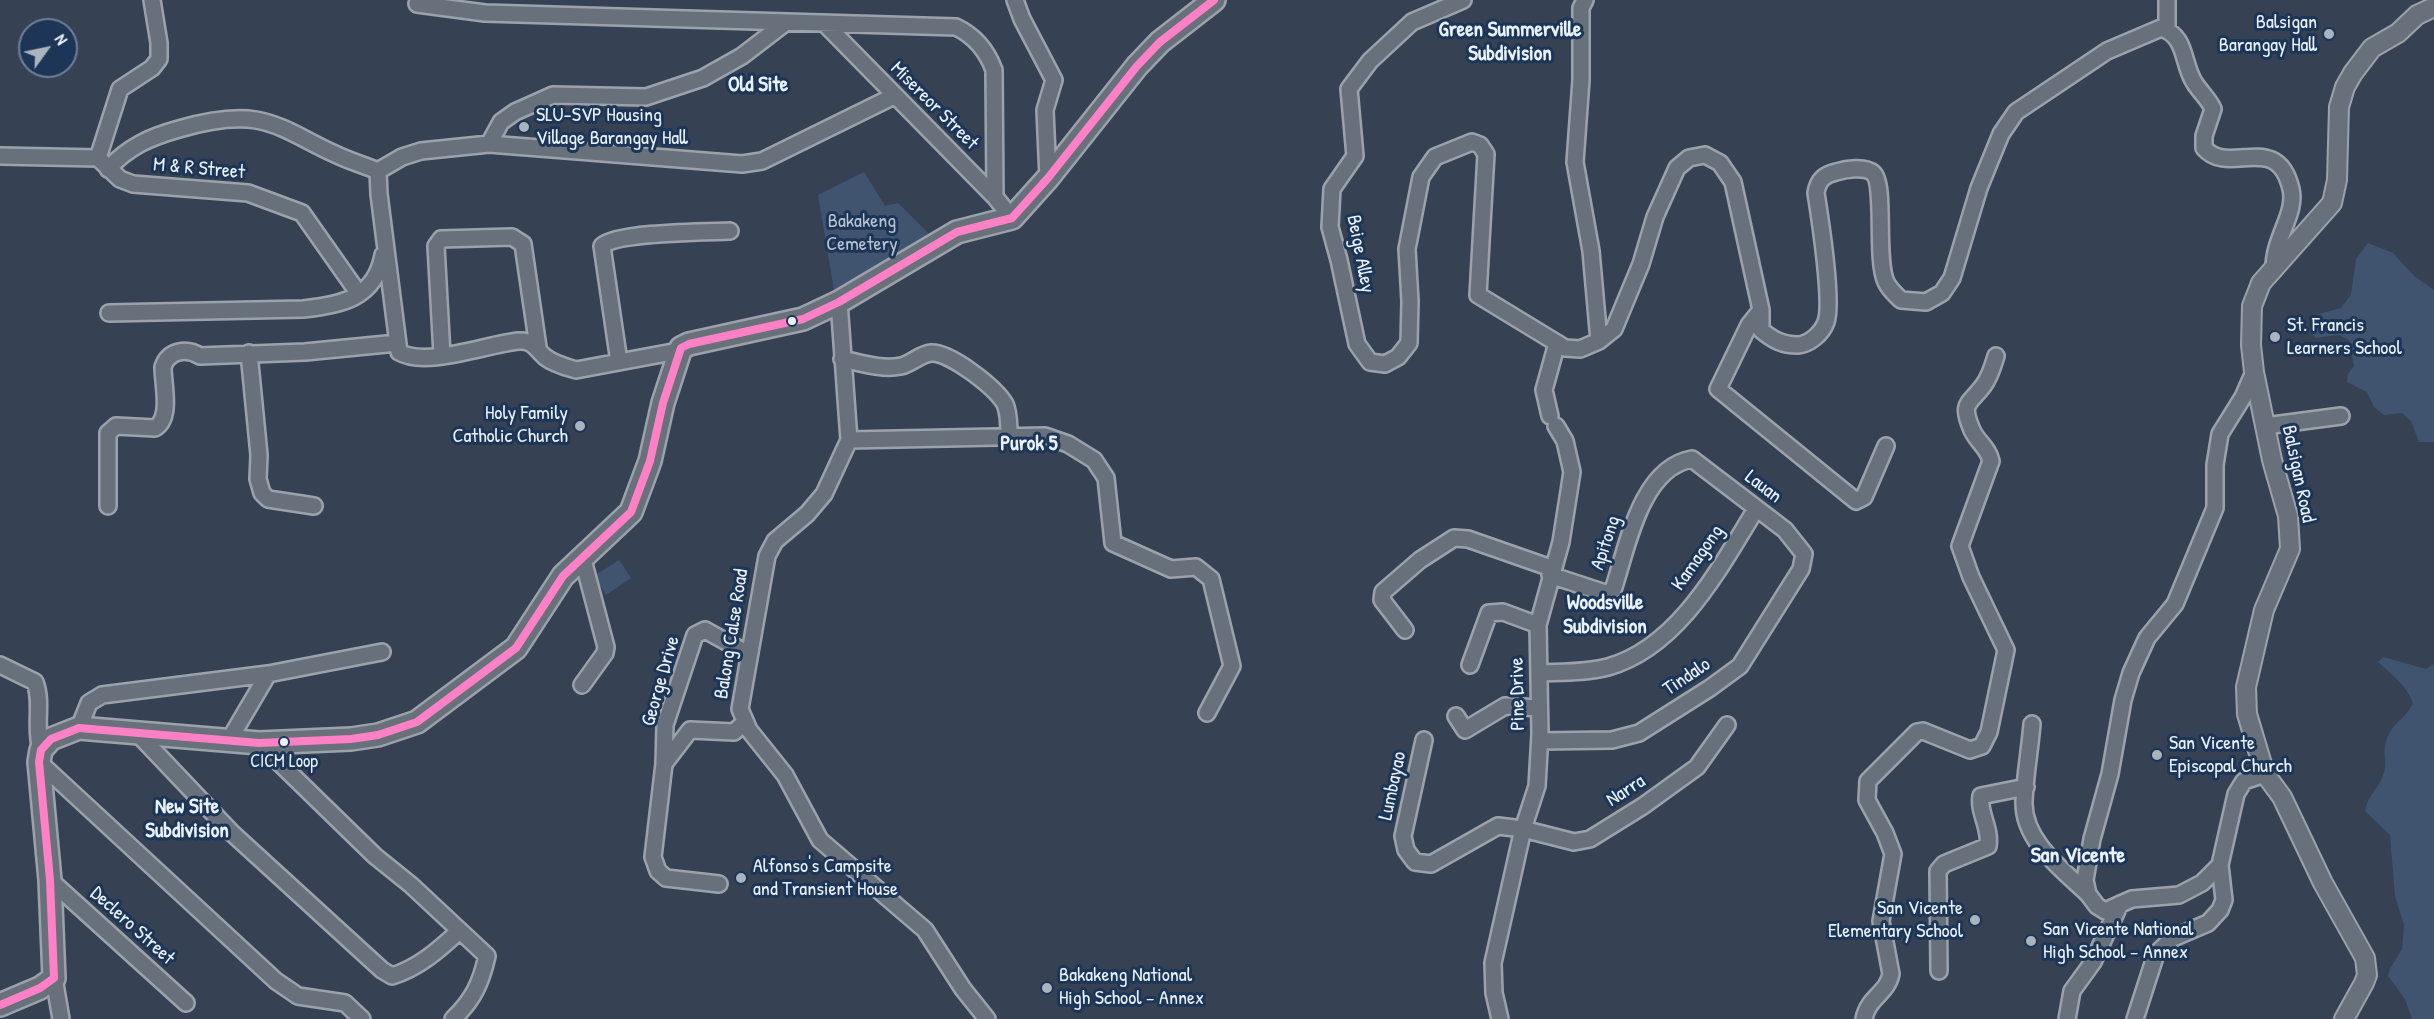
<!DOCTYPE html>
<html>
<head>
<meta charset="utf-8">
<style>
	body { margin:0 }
	#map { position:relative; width:2434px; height:1019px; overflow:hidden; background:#364254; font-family:"Patrick Hand",sans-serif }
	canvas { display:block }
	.north { position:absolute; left:18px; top:18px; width:60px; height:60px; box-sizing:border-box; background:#1d3557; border:2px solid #6e8097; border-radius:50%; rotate:57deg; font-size:16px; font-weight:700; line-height:24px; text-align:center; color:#e8f1f8 }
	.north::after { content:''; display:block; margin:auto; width:21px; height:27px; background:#aab4bf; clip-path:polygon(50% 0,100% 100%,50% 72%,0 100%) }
</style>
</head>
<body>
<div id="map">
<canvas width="2434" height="1019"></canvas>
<div class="north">N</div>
</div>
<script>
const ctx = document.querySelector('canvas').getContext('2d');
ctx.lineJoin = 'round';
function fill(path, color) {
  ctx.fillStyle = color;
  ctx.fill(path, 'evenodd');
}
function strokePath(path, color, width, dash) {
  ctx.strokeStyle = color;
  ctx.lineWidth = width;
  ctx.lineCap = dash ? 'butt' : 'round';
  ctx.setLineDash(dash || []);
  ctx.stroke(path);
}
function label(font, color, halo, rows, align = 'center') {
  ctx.font = font + ' "Patrick Hand",sans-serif';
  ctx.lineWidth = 6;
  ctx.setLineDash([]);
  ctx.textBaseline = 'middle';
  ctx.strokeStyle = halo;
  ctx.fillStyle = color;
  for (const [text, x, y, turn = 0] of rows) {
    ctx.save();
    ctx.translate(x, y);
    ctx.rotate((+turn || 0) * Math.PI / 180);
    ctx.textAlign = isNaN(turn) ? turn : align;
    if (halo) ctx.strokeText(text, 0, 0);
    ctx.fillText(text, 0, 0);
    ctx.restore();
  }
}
const green = new Path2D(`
	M864,172L885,206L898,203L929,234L834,290L818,195Z
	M2368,243L2393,253L2414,276L2434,290V442H2419L2411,421L2402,413L2384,415L2374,407L2367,392L2347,382L2348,374L2354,366L2349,340L2339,335L2316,338L2309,331L2312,316L2341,308L2351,295L2356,259Z
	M619,560L631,578L606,595L594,576Z
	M2383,657L2426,669L2434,664V1019H2412L2405,999L2388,976L2390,969L2402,949L2404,925L2395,896L2390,835L2365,811C2367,796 2380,787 2384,773C2388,758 2380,750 2390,732C2397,720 2408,716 2413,703C2405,683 2393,676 2378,662Z`);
const minor = new Path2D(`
	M1015,0L1022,19L1054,80L1045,110L1048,178
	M1463,0L1412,22L1370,61L1349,89L1355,156L1332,189L1330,227L1339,260L1357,344L1370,362L1385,364L1398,357L1409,343L1410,301L1407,249L1421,177L1435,157L1472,142L1480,145L1486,154L1478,295L1565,348L1580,349L1599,341L1614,329L1641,264L1655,217L1677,168L1689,158L1705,155L1720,163L1733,182L1761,310V330C1773,340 1782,345 1798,345C1810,344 1822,333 1826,322C1833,303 1820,218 1816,193C1818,180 1824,175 1836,172C1846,169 1865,166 1873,173C1886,184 1875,259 1886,282C1889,289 1896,295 1901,300L1926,302L1942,293L1952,278L1979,188L2001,134L2016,112L2107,51L2161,28C2187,36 2182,63 2194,82C2200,92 2209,99 2213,109L2204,136V148C2229,177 2277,130 2291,189C2297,214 2273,238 2274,270
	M1585,0L1581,8V80L1575,162L1591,251L1599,341
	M2167,0V30
	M417,4L485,13L956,27C975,36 987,51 994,70L995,197
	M825,24L995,197L1012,218
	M489,144L501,122L515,112L553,95L646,97L703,78L742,56L785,23
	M0,156L98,158L120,179L133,184L248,193L302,213L359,294
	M98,158L120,89L152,68L159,59V43L152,0
	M108,169C128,147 150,137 179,129C203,122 231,116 256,120C285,125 309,143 335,154C349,161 364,165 378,171
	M378,171L402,157L421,151L489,144L742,164L762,161L894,96
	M378,171L379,194L399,352C426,368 487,344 519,341C533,340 536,349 545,357C554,364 566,367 576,370L678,351
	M839,302L849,440L824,494L807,514L775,541L767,556L740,709L749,730L785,775L820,840L925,930L963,989L987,1019
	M1761,310L1749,325L1718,389L1856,501L1864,497L1886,446
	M109,313L303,309C342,305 375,298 383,255
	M249,353L259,455L258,479L262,493L268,499L314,506
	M442,355L436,246L441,239L512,237L523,244L538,347
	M842,359C861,363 882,370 901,366C911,364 920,354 931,353C950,352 995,387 1005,404C1009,413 1009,426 1009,436
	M619,362L602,246C616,232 706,232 730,231
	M1550,416L1544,390L1557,343
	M2265,426L2341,416
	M849,440L1045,436L1068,444L1094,460L1106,478L1113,543L1171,569L1196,567L1211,579L1232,666L1207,713
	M108,506V433L116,426L155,428C172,418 163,385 163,367C168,351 186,347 200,356L305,352L397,343
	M1405,630L1382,600L1383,592L1420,560L1454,538L1468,539L1551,568
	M0,665L35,682C43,703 34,727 41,750
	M1470,665L1489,613L1503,612L1538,625
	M1539,673C1562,672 1585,673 1608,667C1679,647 1720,567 1756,509
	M582,685L605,653L606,647L582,556
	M1456,716L1465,730L1505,706L1539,708
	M2032,724C2030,749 2025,776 2024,802C2023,841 2063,870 2088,894
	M79,728L89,703L102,695L268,674L382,652
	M139,735L232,833L382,970L392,976C418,968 439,950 459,931
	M1424,740L1403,836L1406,850L1415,862L1431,864L1498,826L1523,829L1574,842L1590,839L1643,806L1697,767L1727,725
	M1540,741L1612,740L1639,733L1710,688L1740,666L1801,569L1804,554L1785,530L1692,459C1640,468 1627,549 1613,590L1605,593L1550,575
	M228,742L268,674
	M259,743L375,856L411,885L487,956C481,983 473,1000 453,1019
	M39,762L276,981L298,996L345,1003L362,1019
	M664,764L690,730L734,732L744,723
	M2220,865L2202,883L2179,895L2132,899L2105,911L2097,906L2088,894L2085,880L2092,839L2110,774L2123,700L2131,673L2147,638L2175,604L2215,508V465L2220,434L2243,397L2254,372
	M50,880L186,1003
	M719,884L666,878L658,871L653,857L664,764L665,725L695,635L705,630L748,654
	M1939,971L1938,871L1944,864L1988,846C1991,828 1978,812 1981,796L2026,787
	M54,978L61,1019
	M1500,1019L1494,993L1493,963L1523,829L1537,786L1540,734L1538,625L1561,542L1572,472L1565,441L1556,426
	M1864,1019C1868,997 1887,994 1891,974L1881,921L1893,854L1885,833L1867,800L1868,781L1917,732L1923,731L1970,750L1982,746L1989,732L2006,650L1971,577L1960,546L1991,461C1988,447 1977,442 1972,430C1960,402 1969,405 1983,386C1990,377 1993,366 1996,356
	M2067,1019L2072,991L2093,962L2120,904
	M2135,1019L2156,954L2173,938L2208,923L2220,910L2224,900L2220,865L2236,794L2244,781L2265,774`);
const tertiary = new Path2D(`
	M2344,1019L2364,983L2367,975L2365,958L2323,883L2282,797L2265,774L2247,714L2246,687L2264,610L2290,549L2288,516L2272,460L2254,372L2251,345L2252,306L2261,283L2332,203L2337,180L2339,107L2345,87L2353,73L2372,48L2398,33L2417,15L2434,7`);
const secondary = new Path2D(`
	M0,1005L40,988L54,978L50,880L39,762L41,750L51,739L79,728L259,743L351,739L378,735L417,722L516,648L563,576L631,512L650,461L663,403L681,348L689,344L803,319L839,302L957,232L1012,218L1048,178L1137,66L1160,42L1214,0`);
const bus1 = new Path2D(`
	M0,1005L40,988L54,978L50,880L39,762L41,750L51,739L79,728L259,743L351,739L378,735L417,722L516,648L563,576L631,512L650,461L663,403L681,348L689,344L803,319L839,302L957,232L1012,218L1048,178L1137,66L1160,42L1214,0`);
const markers = [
	[2329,34,6,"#aab4bf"],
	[524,127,6,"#aab4bf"],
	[792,321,5,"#e8f1f8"],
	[2275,337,6,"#aab4bf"],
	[580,426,6,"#aab4bf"],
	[284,742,5,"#e8f1f8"],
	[2157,755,6,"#aab4bf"],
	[741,878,6,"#aab4bf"],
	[1975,920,6,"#aab4bf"],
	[2031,941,6,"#aab4bf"],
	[1047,988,6,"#aab4bf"]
];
const busNames = [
	["CICM Loop",284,762]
];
const poiNames = [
	["Balsigan",2317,23,"right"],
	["Barangay Hall",2317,46,"right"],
	["SLU-SVP Housing",536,116],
	["Village Barangay Hall",536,139],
	["St. Francis",2287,326],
	["Learners School",2287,349],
	["Holy Family",568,414,"right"],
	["Catholic Church",568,437,"right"],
	["San Vicente",2169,744],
	["Episcopal Church",2169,767],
	["Alfonso's Campsite",753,867],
	["and Transient House",753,890],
	["San Vicente",1963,909,"right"],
	["Elementary School",1963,932,"right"],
	["San Vicente National",2043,930],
	["High School – Annex",2043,953],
	["Bakakeng National",1059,976],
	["High School – Annex",1059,999]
];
const streetNames = [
	["Misereor Street",934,106,45],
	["M & R Street",199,169,5],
	["Beige Alley",1360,254,79],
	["Balsigan Road",2298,474,78],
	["Lauan",1763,487,37],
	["Apitong",1606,543,-72],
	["Kamagong",1698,558,-55],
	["Balong Calse Road",732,634,-81],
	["Tindalo",1687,677,-34],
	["George Drive",661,681,-74],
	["Pine Drive",1518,694,-91],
	["Lumbayao",1393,786,-78],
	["Narra",1626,791,-33],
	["Declero Street",132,926,42]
];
const parkNames = [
	["Bakakeng",862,222],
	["Cemetery",862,245]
];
const neighbourhoodNames = [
	["Green Summerville",1510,30],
	["Subdivision",1510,54],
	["Old Site",758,85],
	["Purok 5",1029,444],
	["Woodsville",1605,603],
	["Subdivision",1605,627],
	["New Site",187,807],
	["Subdivision",187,831]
];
const quarterNames = [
	["San Vicente",2078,856]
];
fill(green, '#405470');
strokePath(minor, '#9ba2ab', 20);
strokePath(tertiary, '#9ba2ab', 22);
strokePath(secondary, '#9ba2ab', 26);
strokePath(minor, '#68717b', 15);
strokePath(tertiary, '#68717b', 18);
strokePath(secondary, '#68717b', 21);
strokePath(bus1, '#ff80c5', 8);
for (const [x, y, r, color] of markers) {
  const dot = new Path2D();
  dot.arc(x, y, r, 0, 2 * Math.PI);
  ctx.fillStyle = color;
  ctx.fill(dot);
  strokePath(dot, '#1d3557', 2);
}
label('18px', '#e8f1f8', '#1d3557', busNames);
label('20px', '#e8f1f8', '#1d3557', poiNames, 'left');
label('20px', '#e8f1f8', '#1d3557', streetNames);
label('20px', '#b6c3d0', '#1d3557', parkNames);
label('bold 21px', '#e8f1f8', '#1d3557', neighbourhoodNames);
label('bold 22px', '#e8f1f8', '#1d3557', quarterNames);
</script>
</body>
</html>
